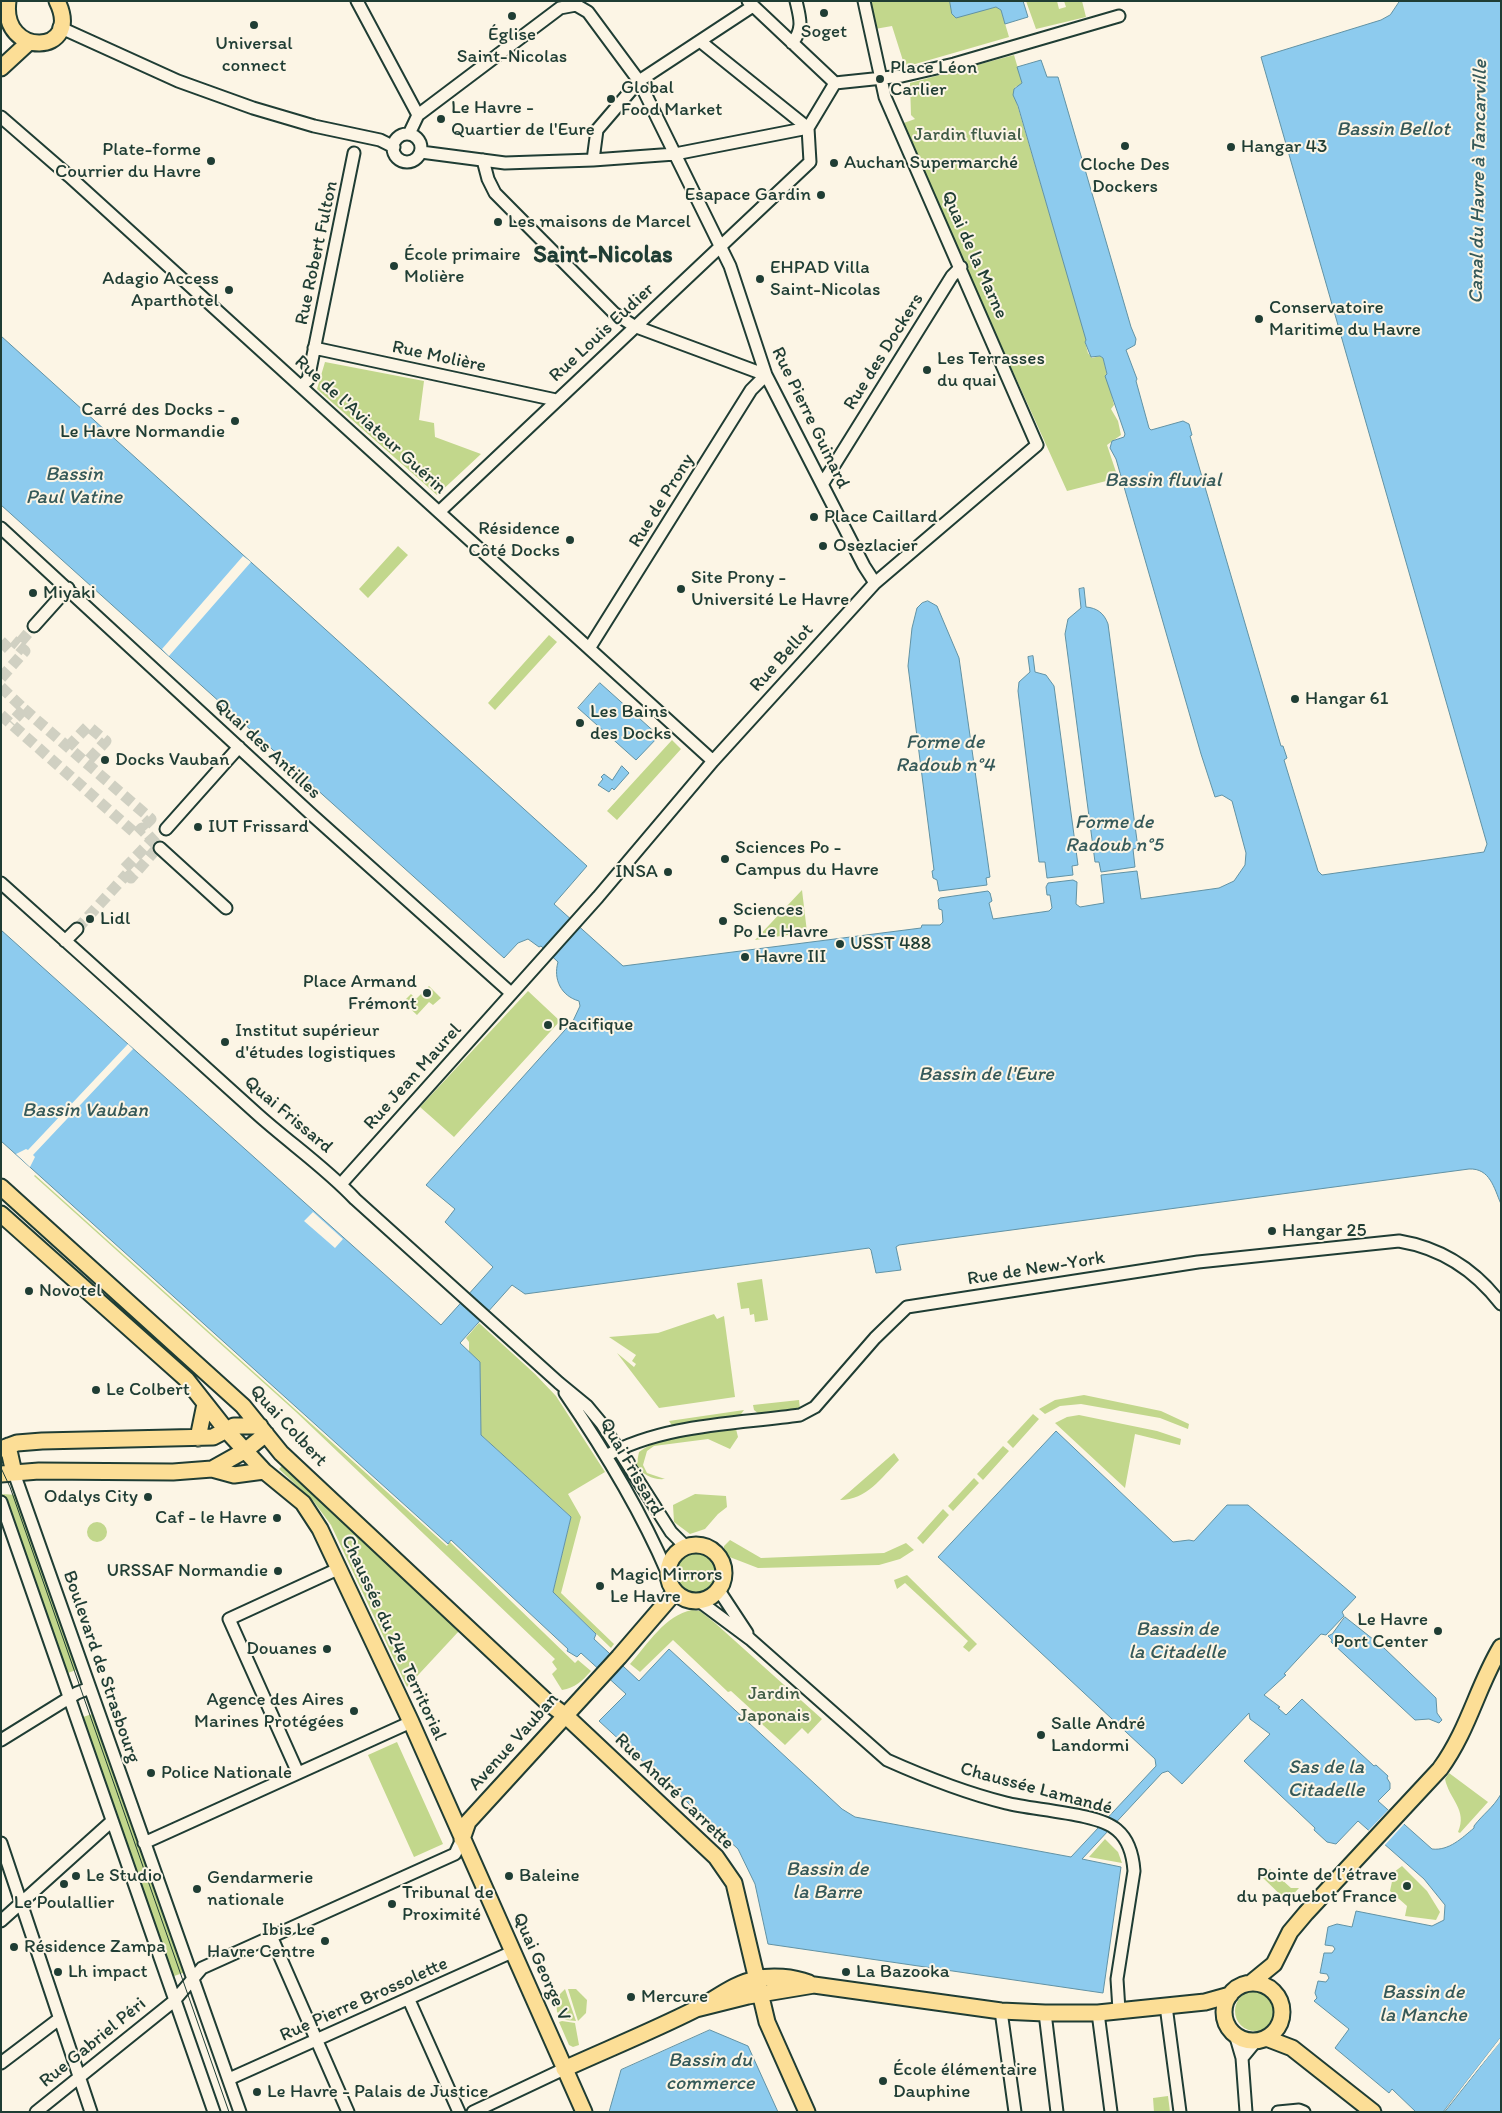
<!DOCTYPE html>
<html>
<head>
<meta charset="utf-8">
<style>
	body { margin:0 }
	#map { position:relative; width:1502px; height:2113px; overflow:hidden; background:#fcf5e5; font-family:Itim,sans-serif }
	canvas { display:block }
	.frame { position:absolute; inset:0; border:2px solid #1f3d34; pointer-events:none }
</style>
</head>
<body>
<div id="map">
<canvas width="1502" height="2113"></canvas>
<div class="frame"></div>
</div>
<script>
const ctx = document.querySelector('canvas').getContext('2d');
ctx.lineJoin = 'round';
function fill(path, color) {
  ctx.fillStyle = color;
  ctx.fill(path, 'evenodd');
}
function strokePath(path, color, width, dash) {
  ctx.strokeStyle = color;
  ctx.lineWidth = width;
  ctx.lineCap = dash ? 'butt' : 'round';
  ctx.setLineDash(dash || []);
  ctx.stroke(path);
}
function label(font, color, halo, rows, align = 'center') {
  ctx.font = font + ' Itim,sans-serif';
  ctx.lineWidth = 4;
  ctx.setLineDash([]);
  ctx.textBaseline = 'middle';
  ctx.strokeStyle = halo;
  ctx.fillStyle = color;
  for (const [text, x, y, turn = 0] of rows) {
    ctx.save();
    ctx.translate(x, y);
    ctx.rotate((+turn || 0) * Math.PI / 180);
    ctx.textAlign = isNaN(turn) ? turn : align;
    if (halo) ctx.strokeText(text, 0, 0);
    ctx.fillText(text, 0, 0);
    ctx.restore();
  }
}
const green = new Path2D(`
	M869,1H950L954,14L997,7L1001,10L1009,37L905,67L892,26L875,29Z
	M1026,1H1057L1059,9L1066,7L1064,1H1082L1086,17L1036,29Z
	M1014,55L1022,82L1021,85L1015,87L1014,94L1087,341L1085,342L1088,353L1092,358L1100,356L1103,358L1114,405L1111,409L1118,421L1121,435L1107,445L1118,478L1067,491L901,124L915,119L911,115L910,83Z
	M325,362L424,381L419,420L434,423L435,437L481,454L437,495L317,389Z
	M398,546L408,555L368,598L359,589Z
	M549,635L557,642L495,710L488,703Z
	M672,740L681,749L617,820L607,811Z
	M802,890L807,932L755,940Z
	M429,986L441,998L433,1005L429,1002L417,1015L403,1002L411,994L416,999Z
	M528,991L560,1021L454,1137L420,1107Z
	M35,1175L447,1546L450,1542L575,1663L578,1660L591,1671C582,1681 575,1688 562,1690L552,1674L557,1669L552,1662L555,1659L296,1412L34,1176Z
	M762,1279L768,1320L755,1322L754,1314L750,1315L749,1308L741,1309L737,1283Z
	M714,1314L717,1319L724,1316L735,1397L659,1408L617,1353L634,1367L636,1364L632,1361L636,1355L609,1337L658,1333Z
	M479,1323L535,1374L556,1396L605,1472L568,1494L581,1517L561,1593L614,1644L611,1648L553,1592L571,1517L481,1435L480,1362L469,1352V1342L466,1338Z
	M1084,1395L1161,1411L1189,1424L1188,1429L1160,1418L1081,1404L1060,1406L1045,1414L1039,1409L1055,1400Z
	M799,1400L800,1409L759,1414L754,1410L753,1405Z
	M744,1410L739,1417L673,1427L669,1421Z
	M1033,1414L1039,1419L1013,1448L1007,1442Z
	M1079,1415L1157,1431L1181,1439L1180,1445L1135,1434L1125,1488L1055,1423L1067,1417Z
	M736,1429L738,1437L730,1449L708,1439L654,1446L647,1451L643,1465L647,1473L665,1479C652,1480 645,1475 636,1467L639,1452C664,1433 705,1434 736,1429Z
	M1003,1446L1009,1451L983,1480L977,1474Z
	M894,1453L899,1460C881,1478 867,1500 840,1500Z
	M285,1463L459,1631L407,1687L331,1525L314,1502L279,1469Z
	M974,1478L979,1483L953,1511L948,1506Z
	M1,1494L19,1495L79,1669L65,1674Z
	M695,1494L726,1496L727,1507L718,1514L705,1529L690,1534L674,1522L673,1505Z
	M943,1509L949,1515L923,1544L917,1538Z
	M87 1532a10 10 0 1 1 20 0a10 10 0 1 1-20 0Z
	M730,1540L761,1558L884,1553L906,1543L914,1550L900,1559L879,1565L758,1568L727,1556L724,1551V1546Z
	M676 1573a20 20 0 1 1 40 0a20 20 0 1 1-40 0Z
	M907,1575L977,1644L969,1652L963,1647L968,1641L905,1583L897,1589L894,1580Z
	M692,1610L700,1611L715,1623L822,1719L808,1734L802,1728L785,1745L753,1716L754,1712L731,1691L728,1692L673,1640L640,1672L630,1664C648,1644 665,1615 692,1610Z
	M95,1713L186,1972L171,1977L80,1718Z
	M397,1742L443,1844L414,1857L368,1755Z
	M1449,1773L1488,1802L1460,1833L1458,1832C1468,1810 1449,1799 1445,1779Z
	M1105,1839L1118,1852L1122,1863L1089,1857Z
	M1402,1866L1427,1891L1440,1912L1436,1920L1405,1916L1407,1906L1390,1891L1394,1872Z
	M1270,1869L1291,1888H1299L1287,1901L1262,1877Z
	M565,1989L576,2021L566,2020L557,2012L556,1998Z
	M568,1989H576L587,2000L586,2013L578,2021Z
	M1235 2011a20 20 0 1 1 40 0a20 20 0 1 1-40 0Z
	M562,2021L575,2023L579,2045L573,2047L569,2045L559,2022Z
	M1168,2096L1170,2112H1154L1153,2098Z`);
const water = new Path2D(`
	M950,1H1023L1028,17L1005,24L1001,10L996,7L956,18L952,14Z
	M1400,1H1501V1204C1494,1188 1490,1168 1469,1169L899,1245L896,1247L901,1270L876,1273L871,1250L869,1248L525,1294L512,1285L460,1343L480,1362L481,1435L571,1517L553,1592L596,1634L594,1639L639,1681L669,1649L842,1809L855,1817L1071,1857L1156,1766L1155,1759L938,1557L1056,1431L1173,1542L1189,1540L1194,1541L1227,1505H1248L1356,1597L1342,1612L1344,1616L1326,1635L1321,1634L1284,1674L1286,1675L1264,1695L1280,1707L1278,1708L1286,1715L1302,1699L1374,1766L1376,1765L1388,1776L1387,1778L1390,1783V1789L1378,1801L1432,1849C1449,1851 1462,1838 1474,1828V1826C1483,1814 1493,1808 1501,1794V2037L1443,2112H1416L1392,2089L1389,2093L1335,2048L1349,2029L1314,2001L1317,1998L1315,1993L1318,1981L1326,1982L1329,1978L1327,1974L1320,1973L1324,1953H1332L1335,1949L1333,1946L1325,1945L1328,1927L1337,1924L1352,1927L1356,1911L1432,1926L1444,1920L1445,1905L1424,1879L1358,1821L1336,1844L1327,1842L1314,1830L1315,1828L1244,1761L1270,1734L1250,1719L1249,1713L1182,1784L1168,1771L1162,1773L1082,1859L1121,1867L1103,1993L768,1944L755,1884L738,1849L599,1721L626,1694L581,1653L577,1657L567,1651L568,1649L451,1540L448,1544L1,1141V930L441,1325L493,1267L445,1222L455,1209L426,1185L573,1021L580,1006L579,1001C561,996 553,979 558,962L541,946L539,947L528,939L518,943L504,958L1,505V336L587,866L554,904L623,966L921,928L922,925H940L943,922L942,910L939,909L938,900L940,898L988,891L990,893L992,901L989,903L993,919L1049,911L1052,908L1050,895H1047L1046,887L1048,883L1073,880L1077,882L1076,904L1080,907L1104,903L1101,875L1137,871L1141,899L1219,888L1234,881L1245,865L1246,853L1232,801L1222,795L1215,797L1201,754L1116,459L1110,448L1112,441L1124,437L1125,434L1105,376L1107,374L1103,358L1100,356L1091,357L1085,342L1086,340L1018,106L1013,95L1014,89L1022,83L1017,67L1041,60L1047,77H1058L1131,327L1136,339L1135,345L1126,350L1137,379L1136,381L1149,428L1151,430L1183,421L1189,424L1192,435L1190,436L1281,746H1283L1287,758L1284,760L1318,871L1322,875L1484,852L1487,844L1261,57L1381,20L1390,15Z
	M1084,588L1086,607C1097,608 1104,613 1108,624L1138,848L1133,849L1135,867L1101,872L1099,862H1095L1065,634L1068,619L1081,608L1079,589Z
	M928,601L937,606L959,658L990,877L986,878L987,885L939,891L937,880L933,878L932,871L934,870L908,666L912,628L917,608L922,603Z
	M1033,656L1035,672L1046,675L1054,686L1078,865L1072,866L1073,875L1047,878L1045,862H1039L1018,691L1019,682L1030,672L1028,657Z
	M600,683L659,736L636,760L578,708Z
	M622,766L629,773L614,790L612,788L609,792L598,785L603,779L601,777L604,774L612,780Z
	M1345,1617L1383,1647L1436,1698L1437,1713L1442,1720L1439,1723L1429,1719L1415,1720L1331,1642L1332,1640L1328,1636L1332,1634Z
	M710,2030L748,2046L778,2112H609L621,2070Z
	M1501,2041V2112H1445Z`);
const pier = new Path2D(`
	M243,556L251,562L169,656L162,649Z
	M128,1044L133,1049L33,1155L35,1157L30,1167L16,1154L26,1149L28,1150Z
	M313,1212L343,1239L335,1248L304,1221Z
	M1391,1807L1392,1811L1405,1823L1384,1846L1368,1831Z
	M1501,2037V2041L1443,2112Z`);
const minorTunnel = new Path2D(`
	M1,649L11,639L18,645
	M1,678L25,651L18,645L34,626
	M1,687L24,709L11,723
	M24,709L151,819L142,828
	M1,715L136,834L142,828L160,848
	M68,747L88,726L106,741L86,763
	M127,874L131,878L159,846
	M77,929L127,874L123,870L152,840`);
const minor = new Path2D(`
	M357,1L418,115
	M748,1L835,83
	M576,5L588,12L639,81L730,266L766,375L864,566L875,583
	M59,27L178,81L253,108L314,126L380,140L394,147
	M792,43C804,29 800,18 796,1
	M835,83L902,76L954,64L1119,16
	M1,117L69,176L713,761
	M409,134L418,115L560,8L576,5
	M393 148a14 14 0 1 1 28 0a14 14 0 1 1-28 0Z
	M421,152L505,163L593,160L675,154L808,128L835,83
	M483,160L488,179L495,193L614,313L634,326L766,375L751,390L590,647
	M593,160L597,130L639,81L753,6
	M314,348L556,400
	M301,386L308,380L354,153
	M823,483L952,276L961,267
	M439,512L810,162L808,128L701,42
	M1,528L311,814L511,993
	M34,626L68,588
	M166,829L239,747
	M160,848L226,908
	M1,883C86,959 171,1036 255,1112C288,1142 325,1167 355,1199L559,1383L587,1406L602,1424L671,1532L685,1546
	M65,941L77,929
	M341,1184L598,897L713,761L875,583L1037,445L885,97L864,1
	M565,1393C604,1450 640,1509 667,1572
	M606,1456C663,1424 736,1424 800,1415L815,1407L875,1338L907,1307L1198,1262L1399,1241C1441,1248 1475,1270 1501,1304
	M14,1473L240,2112
	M1,1502L214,2112
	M718,1589L747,1633
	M699,1601L750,1639L887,1760C925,1777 966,1793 1006,1803C1032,1810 1099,1813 1117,1830C1129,1840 1133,1857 1134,1871L1117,1979L1119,2010
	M1,1740L77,1693L90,1688
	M298,1773L229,1619L340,1568
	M1,1843L91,2112
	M144,1843L411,1722
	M1,1921L112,1821
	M271,1936L348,2112
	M409,2000L459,2112
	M1166,2006L1180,2112
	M1001,2011L1015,2112
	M1045,2013L1057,2112
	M1098,2013L1111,2112
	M1235,2034L1242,2058L1246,2112
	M1242,2058L1256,2041
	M1,2063L59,2019
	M229,2079L512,1952
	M36,2112L174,2001L202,1968L455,1854L462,1839
	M473,2112L564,2069
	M1278,2112L1299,2110L1304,2112`);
const major = new Path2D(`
	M8,1C0,58 84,56 57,1
	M1,68L27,44
	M1,1187L243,1406L281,1453L547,1702L566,1716L716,1857L734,1883L767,2022L807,2112
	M1,1214L186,1379L227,1431L264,1471L303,1503L320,1529L411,1722L584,2112
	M198,1438L205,1404
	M8,1446L14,1473
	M1,1449L17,1443L42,1441L213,1437L234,1426H260
	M212,1469L234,1475L264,1471
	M1,1474L39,1471L173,1472L212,1469L246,1450L266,1434
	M668 1573a28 28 0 1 1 56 0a28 28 0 1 1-56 0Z
	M462,1839L468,1822L619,1657L675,1592
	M1252,1982L1274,1964L1290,1932L1306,1913L1440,1769C1469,1729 1477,1687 1501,1647
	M1224 2012a29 29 0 1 1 58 0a29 29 0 1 1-58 0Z
	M696,2009L748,1996L814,1985L1001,2011L1045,2013H1098L1205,2002L1230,1995
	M1266,2038L1292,2048L1373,2112
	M564,2069C608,2049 652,2031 694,2010C715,2000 732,1984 756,1979C772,1975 793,1977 809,1983`);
const tram = new Path2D(`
	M1,1468L10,1487L229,2112`);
const markers = [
	[824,13,5,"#1f3d34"],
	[512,16,5,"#1f3d34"],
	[254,25,5,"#1f3d34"],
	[880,79,5,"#1f3d34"],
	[611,99,5,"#1f3d34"],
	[441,119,5,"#1f3d34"],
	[1125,146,5,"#1f3d34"],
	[1231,147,5,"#1f3d34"],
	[211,161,5,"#1f3d34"],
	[834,163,5,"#1f3d34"],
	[821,195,5,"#1f3d34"],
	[498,222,5,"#1f3d34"],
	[394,266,5,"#1f3d34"],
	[760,279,5,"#1f3d34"],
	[229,290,5,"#1f3d34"],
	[1259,319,5,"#1f3d34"],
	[927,370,5,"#1f3d34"],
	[235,421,5,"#1f3d34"],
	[814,517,5,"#1f3d34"],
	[570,540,5,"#1f3d34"],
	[823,546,5,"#1f3d34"],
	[681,589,5,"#1f3d34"],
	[33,593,5,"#1f3d34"],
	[1295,699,5,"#1f3d34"],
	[580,723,5,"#1f3d34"],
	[105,760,5,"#1f3d34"],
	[198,827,5,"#1f3d34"],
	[725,859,5,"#1f3d34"],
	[668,872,5,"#1f3d34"],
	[90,919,5,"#1f3d34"],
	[723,921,5,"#1f3d34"],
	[840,944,5,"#1f3d34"],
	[745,957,5,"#1f3d34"],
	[427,993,5,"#1f3d34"],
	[548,1025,5,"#1f3d34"],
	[225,1042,5,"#1f3d34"],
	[1272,1231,5,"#1f3d34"],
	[29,1291,5,"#1f3d34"],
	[96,1390,5,"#1f3d34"],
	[148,1497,5,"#1f3d34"],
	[277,1518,5,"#1f3d34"],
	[278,1571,5,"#1f3d34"],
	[600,1586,5,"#1f3d34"],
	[1438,1631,5,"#1f3d34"],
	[327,1649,5,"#1f3d34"],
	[354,1711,5,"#1f3d34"],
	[1041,1735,5,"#1f3d34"],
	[151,1773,5,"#1f3d34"],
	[76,1876,5,"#1f3d34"],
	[509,1876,5,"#1f3d34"],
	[64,1884,5,"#1f3d34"],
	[1407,1886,5,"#1f3d34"],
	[197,1889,5,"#1f3d34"],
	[392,1904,5,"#1f3d34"],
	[325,1941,5,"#1f3d34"],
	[14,1947,5,"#1f3d34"],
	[58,1972,5,"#1f3d34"],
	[846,1972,5,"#1f3d34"],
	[631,1997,5,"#1f3d34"],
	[883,2081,5,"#1f3d34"],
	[257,2092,5,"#1f3d34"]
];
const poiNames = [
	["Soget",824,32,"center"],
	["Église",512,35,"center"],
	["Saint-Nicolas",512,57,"center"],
	["Universal",254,44,"center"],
	["connect",254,66,"center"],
	["Place Léon",890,68],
	["Carlier",890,90],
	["Global",621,88],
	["Food Market",621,110],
	["Le Havre -",451,108],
	["Quartier de l'Eure",451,130],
	["Hangar 43",1241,147],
	["Plate-forme",201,150,"right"],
	["Courrier du Havre",201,172,"right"],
	["Auchan Supermarché",844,163],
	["Cloche Des",1125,165,"center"],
	["Dockers",1125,187,"center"],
	["Esapace Gardin",811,195,"right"],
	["Les maisons de Marcel",508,222],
	["École primaire",404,255],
	["Molière",404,277],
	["EHPAD Villa",770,268],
	["Saint-Nicolas",770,290],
	["Adagio Access",219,279,"right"],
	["Aparthotel",219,301,"right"],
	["Conservatoire",1269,308],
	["Maritime du Havre",1269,330],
	["Les Terrasses",937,359],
	["du quai",937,381],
	["Carré des Docks -",225,410,"right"],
	["Le Havre Normandie",225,432,"right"],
	["Place Caillard",824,517],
	["Résidence",560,529,"right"],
	["Côté Docks",560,551,"right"],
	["Osezlacier",833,546],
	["Site Prony -",691,578],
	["Université Le Havre",691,600],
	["Miyaki",43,593],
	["Hangar 61",1305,699],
	["Les Bains",590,712],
	["des Docks",590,734],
	["Docks Vauban",115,760],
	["IUT Frissard",208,827],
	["Sciences Po -",735,848],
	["Campus du Havre",735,870],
	["INSA",658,872,"right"],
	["Sciences",733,910],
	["Po Le Havre",733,932],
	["Lidl",100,919],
	["USST 488",850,944],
	["Havre III",755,957],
	["Place Armand",417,982,"right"],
	["Frémont",417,1004,"right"],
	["Pacifique",558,1025],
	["Institut supérieur",235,1031],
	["d'études logistiques",235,1053],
	["Hangar 25",1282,1231],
	["Novotel",39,1291],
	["Le Colbert",106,1390],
	["Odalys City",138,1497,"right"],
	["Caf - le Havre",267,1518,"right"],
	["URSSAF Normandie",268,1571,"right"],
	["Magic Mirrors",610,1575],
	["Le Havre",610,1597],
	["Le Havre",1428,1620,"right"],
	["Port Center",1428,1642,"right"],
	["Douanes",317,1649,"right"],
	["Agence des Aires",344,1700,"right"],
	["Marines Protégées",344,1722,"right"],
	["Salle André",1051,1724],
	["Landormi",1051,1746],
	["Police Nationale",161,1773],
	["Pointe de l’étrave",1397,1875,"right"],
	["du paquebot France",1397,1897,"right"],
	["Le Studio",86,1876],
	["Baleine",519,1876],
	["Gendarmerie",207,1878],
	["nationale",207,1900],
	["Tribunal de",402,1893],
	["Proximité",402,1915],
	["Le Poulallier",64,1903,"center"],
	["Ibis Le",315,1930,"right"],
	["Havre Centre",315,1952,"right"],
	["Résidence Zampa",24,1947],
	["Lh impact",68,1972],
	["La Bazooka",856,1972],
	["Mercure",641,1997],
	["École élémentaire",893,2070],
	["Dauphine",893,2092],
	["Le Havre - Palais de Justice",267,2092]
];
const parkNames = [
	["Jardin fluvial",968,135],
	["Jardin",774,1694],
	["Japonais",774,1716]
];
const streetNames = [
	["Rue Robert Fulton",317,253,-78],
	["Quai de la Marne",974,255,66],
	["Rue Louis Eudier",602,333,-43],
	["Rue des Dockers",884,352,-58],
	["Rue Molière",439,357,12],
	["Rue Pierre Guinard",810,418,64],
	["Rue de l'Aviateur Guérin",370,425,42],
	["Rue de Prony",662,501,-58],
	["Rue Bellot",782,658,-48],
	["Quai des Antilles",267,749,43],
	["Rue Jean Maurel",413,1077,-48],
	["Quai Frissard",288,1115,40],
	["Rue de New-York",1036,1269,-9],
	["Quai Colbert",288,1426,47],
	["Quai Frissard",631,1467,60],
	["Chaussée du 24e Territorial",393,1638,65],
	["Boulevard de Strasbourg",101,1667,71],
	["Avenue Vauban",514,1742,-48],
	["Chaussée Lamandé",1036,1789,15],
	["Rue André Carrette",674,1792,44],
	["Quai George V",541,1967,66],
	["Rue Pierre Brossolette",364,2000,-24],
	["Rue Gabriel Péri",93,2043,-39]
];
const waterNames = [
	["Bassin Bellot",1393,130],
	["Canal du Havre à Tancarville",1479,182,-89],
	["Bassin",74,475],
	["Paul Vatine",74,498],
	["Bassin fluvial",1163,481],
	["Forme de",945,743],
	["Radoub n°4",945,766],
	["Forme de",1114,823],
	["Radoub n°5",1114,846],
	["Bassin de l'Eure",986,1075],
	["Bassin Vauban",85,1111],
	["Bassin de",1177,1630],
	["la Citadelle",1177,1653],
	["Sas de la",1326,1768],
	["Citadelle",1326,1791],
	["Bassin de",827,1870],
	["la Barre",827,1893],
	["Bassin de",1423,1993],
	["la Manche",1423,2016],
	["Bassin du",710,2061],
	["commerce",710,2084]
];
const districtNames = [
	["Saint-Nicolas",603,256]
];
fill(green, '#c2d78c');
fill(water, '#8dcbee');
strokePath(water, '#6192a4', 1);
fill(pier, '#fcf5e5');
strokePath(minorTunnel, '#d0d0c2', 11, [11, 5.5]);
strokePath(minor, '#1f3d34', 15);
strokePath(major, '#1f3d34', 19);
strokePath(minor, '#fcf5e5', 11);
strokePath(major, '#fcde96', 15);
strokePath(tram, '#1f3d34', 1);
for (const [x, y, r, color] of markers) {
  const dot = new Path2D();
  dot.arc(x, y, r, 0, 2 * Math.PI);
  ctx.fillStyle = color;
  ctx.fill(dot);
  strokePath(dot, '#fcf5e5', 2);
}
label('19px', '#1f3d34', '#fcf5e5', poiNames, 'left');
label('19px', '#405c46', '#fcf5e5', parkNames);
label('19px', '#1f3d34', '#fcf5e5', streetNames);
label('italic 20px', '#355959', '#fcf5e5', waterNames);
label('bold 24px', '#1f3d34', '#fcf5e5', districtNames);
</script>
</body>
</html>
